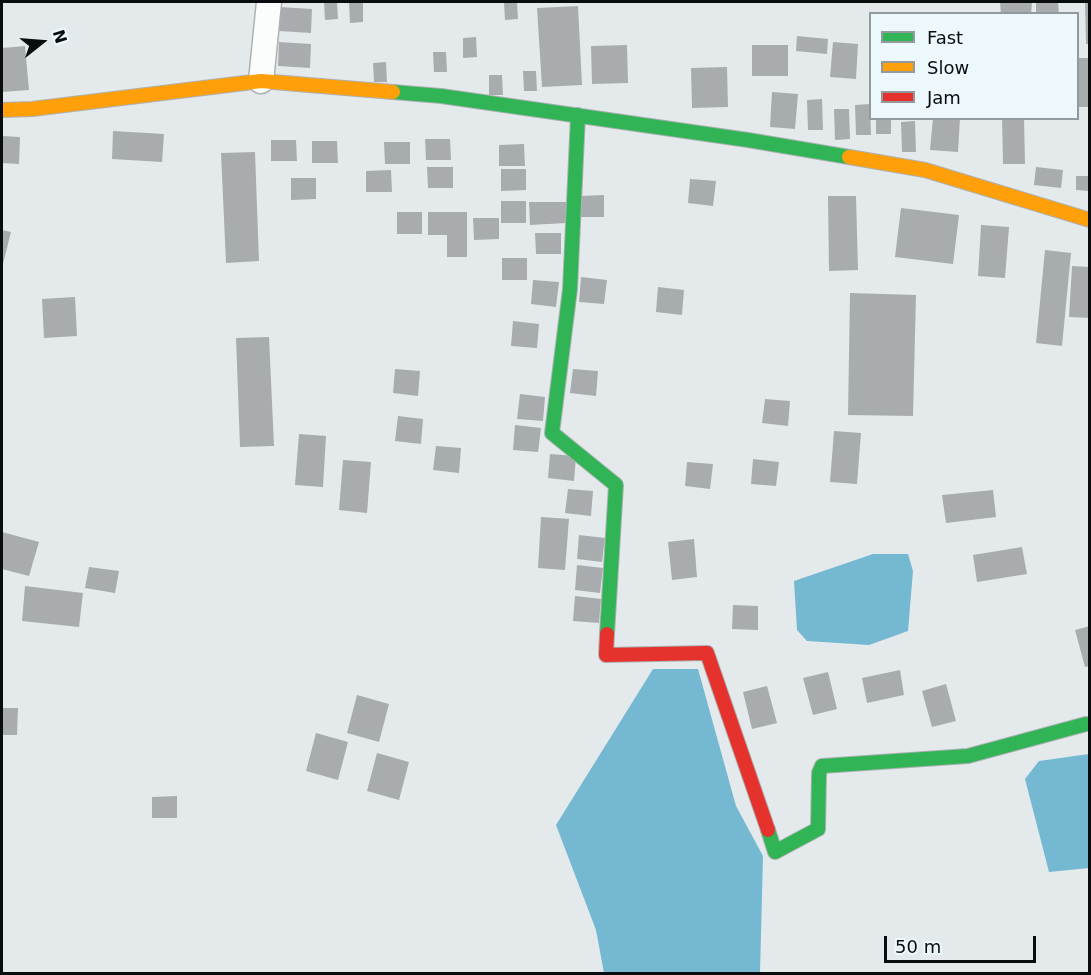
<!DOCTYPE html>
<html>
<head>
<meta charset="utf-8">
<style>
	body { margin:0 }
	#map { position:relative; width:1091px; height:975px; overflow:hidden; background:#e4eaec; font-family:"DejaVu Sans",sans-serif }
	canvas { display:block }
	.frame { position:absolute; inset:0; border:3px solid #0a0d0f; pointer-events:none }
	.legend { position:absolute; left:869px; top:12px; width:210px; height:108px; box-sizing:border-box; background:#edf8fd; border:2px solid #929a9e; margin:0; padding:8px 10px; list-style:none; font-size:18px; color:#0a0d0f }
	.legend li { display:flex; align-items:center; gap:12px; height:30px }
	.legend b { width:30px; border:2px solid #929a9e }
	.north { position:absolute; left:12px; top:12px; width:60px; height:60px; -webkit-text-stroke:4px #edf8fd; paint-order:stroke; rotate:73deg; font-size:16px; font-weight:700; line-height:24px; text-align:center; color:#0a0d0f }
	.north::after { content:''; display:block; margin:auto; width:21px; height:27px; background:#0a0d0f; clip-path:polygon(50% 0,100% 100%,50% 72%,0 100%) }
	.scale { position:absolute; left:884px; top:936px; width:152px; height:27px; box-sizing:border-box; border:3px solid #0a0d0f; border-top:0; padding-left:8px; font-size:18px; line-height:21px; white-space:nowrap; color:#0a0d0f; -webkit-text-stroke:4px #edf8fd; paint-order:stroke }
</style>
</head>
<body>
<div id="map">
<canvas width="1091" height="975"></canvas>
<div class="frame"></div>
<ul class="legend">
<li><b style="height:8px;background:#30b455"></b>Fast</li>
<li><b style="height:8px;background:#ff9f0a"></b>Slow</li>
<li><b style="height:8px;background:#e5322d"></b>Jam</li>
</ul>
<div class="north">N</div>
<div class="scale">50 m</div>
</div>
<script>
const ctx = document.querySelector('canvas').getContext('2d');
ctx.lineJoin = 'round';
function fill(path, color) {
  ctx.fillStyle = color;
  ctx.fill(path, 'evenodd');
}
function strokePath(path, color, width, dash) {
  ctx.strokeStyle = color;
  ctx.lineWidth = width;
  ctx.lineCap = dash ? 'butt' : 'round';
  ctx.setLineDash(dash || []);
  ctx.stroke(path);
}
const water = new Path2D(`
	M873,554H908L913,571L908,631L869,645L807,641L797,630L794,581Z
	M653,669H698L736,806L763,856L760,973H604L596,930L556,825Z
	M1089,754V868L1049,872L1025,779L1039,761Z`);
const building = new Path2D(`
	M324,2H337L338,19L325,20Z
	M363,2V22L350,23L349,3Z
	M504,2H517L518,19L505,20Z
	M1000,2H1032L1031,14H1001Z
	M1036,2H1058L1059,14H1036Z
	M1085,2H1090V44H1086Z
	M578,6L582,85L542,87L537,8Z
	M280,7L312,9L311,33L279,31Z
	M797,36L828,39L827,54L796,51Z
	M476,37L477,57L463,58V38Z
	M279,42L311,44L310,68L278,66Z
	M833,42L858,44L856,79L830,77Z
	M627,45L628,83L592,84L591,46Z
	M752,45H788V76H752Z
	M25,46L29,90L2,92V48Z
	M433,52H446L447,72H434Z
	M1078,58H1090V107H1078Z
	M386,62L387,82H374L373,63Z
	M727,67L728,107L692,108L691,68Z
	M523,71H536L537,91H524Z
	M489,75H502L503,95H489Z
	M772,92L798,94L795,129L770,127Z
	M822,99L823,130H808L807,100Z
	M870,104L871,135H856L855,105Z
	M834,109H849L850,139L835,140Z
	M876,118H891V134H876Z
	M933,118H960L958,152L930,150Z
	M1002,118H1024L1025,164H1003Z
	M915,121L916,152H902L901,122Z
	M113,131L164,134L162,162L112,159Z
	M2,136L20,137L19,164L2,163Z
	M425,139H450L451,160H426Z
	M271,140H296L297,161H271Z
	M312,141H337L338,163H312Z
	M384,142H410V164H385Z
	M524,144L525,166H499V145Z
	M255,152L259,261L226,263L221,153Z
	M427,167H453V188H428Z
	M1036,167L1063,170L1061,188L1034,185Z
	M501,169H526V190L501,191Z
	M391,170L392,192H366V171Z
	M1076,176H1090V191L1076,190Z
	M291,178H316V199L291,200Z
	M690,179L716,181L713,206L688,203Z
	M604,195V217H579L578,196Z
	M828,196H856L858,270L829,271Z
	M501,201H526V223H501Z
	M529,202H566V223L530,225Z
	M901,208L959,215L953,264L895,257Z
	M397,212H422V234H397Z
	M428,212H467V257H447V235H428Z
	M473,218H499V239L474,240Z
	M981,225L1009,227L1005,278L978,276Z
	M2,230L11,232L2,268Z
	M535,233H561V254H536Z
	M1045,250L1071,253L1062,346L1036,343Z
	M502,258H527V280H502Z
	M1072,266L1090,267V318L1069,317Z
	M581,277L607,280L604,304L579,302Z
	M533,280L559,282L556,307L531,304Z
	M658,287L684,290L682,315L656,312Z
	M850,293L916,295L913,416L848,415Z
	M75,297L77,336L44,338L42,299Z
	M513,321L539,324L537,348L511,346Z
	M269,337L274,446L240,447L236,338Z
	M395,369L420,371L418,396L393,393Z
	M573,369L598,371L596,396L570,393Z
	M520,394L545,397L543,421L517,419Z
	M765,399L790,401L788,426L762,423Z
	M398,416L423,419L421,444L395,441Z
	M515,425L541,428L538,452L513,450Z
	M834,431L861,433L857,484L830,482Z
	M299,434L326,436L323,487L295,485Z
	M436,446L461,448L459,473L433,470Z
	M550,454L576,456L574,481L548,478Z
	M753,459L779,462L776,486L751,484Z
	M343,460L371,462L367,513L339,510Z
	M687,462L713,464L710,489L685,486Z
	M568,489L593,491L591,516L565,513Z
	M993,490L996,517L946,523L942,495Z
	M541,517L569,519L565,570L538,568Z
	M2,532L39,542L29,576L2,569Z
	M579,535L605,538L602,562L577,559Z
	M694,539L697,577L672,580L668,542Z
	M1022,547L1027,574L977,582L973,555Z
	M577,565L603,568L600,593L575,590Z
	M89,567L119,571L115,593L85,588Z
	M25,586L83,593L79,627L22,621Z
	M575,596L601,599L599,623L573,621Z
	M733,605L758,606V630L732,629Z
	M1090,626V666L1085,667L1075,630Z
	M900,670L904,695L867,703L862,678Z
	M828,672L837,709L813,715L803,678Z
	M946,684L956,721L932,727L922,691Z
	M767,686L777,723L752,729L743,692Z
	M357,695L389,704L379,742L347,733Z
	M2,708H18L17,735H2Z
	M316,733L348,742L338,780L306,771Z
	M377,753L409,762L399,800L367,791Z
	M177,796V818H152V797Z`);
const street = new Path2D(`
	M261,81L269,2`);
const fast = new Path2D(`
	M393,92L441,96L748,140L849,157
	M578,115L570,289L552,433L616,485L607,634
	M768,830L775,852L818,829L819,773L822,766L968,756L1086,724`);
const slow = new Path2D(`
	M2,110L32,109L261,81L393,92
	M849,157L925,170L1090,220`);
const jam = new Path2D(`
	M607,634L606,655L707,653L768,830`);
fill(water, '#74b8d1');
fill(building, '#a8acae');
strokePath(street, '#acb1b2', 27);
strokePath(fast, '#acb1b2', 16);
strokePath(slow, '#acb1b2', 16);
strokePath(jam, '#acb1b2', 16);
strokePath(street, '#fbfcfc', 24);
strokePath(fast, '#30b455', 14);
strokePath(slow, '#ff9f0a', 14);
strokePath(jam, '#e5322d', 14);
</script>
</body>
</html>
